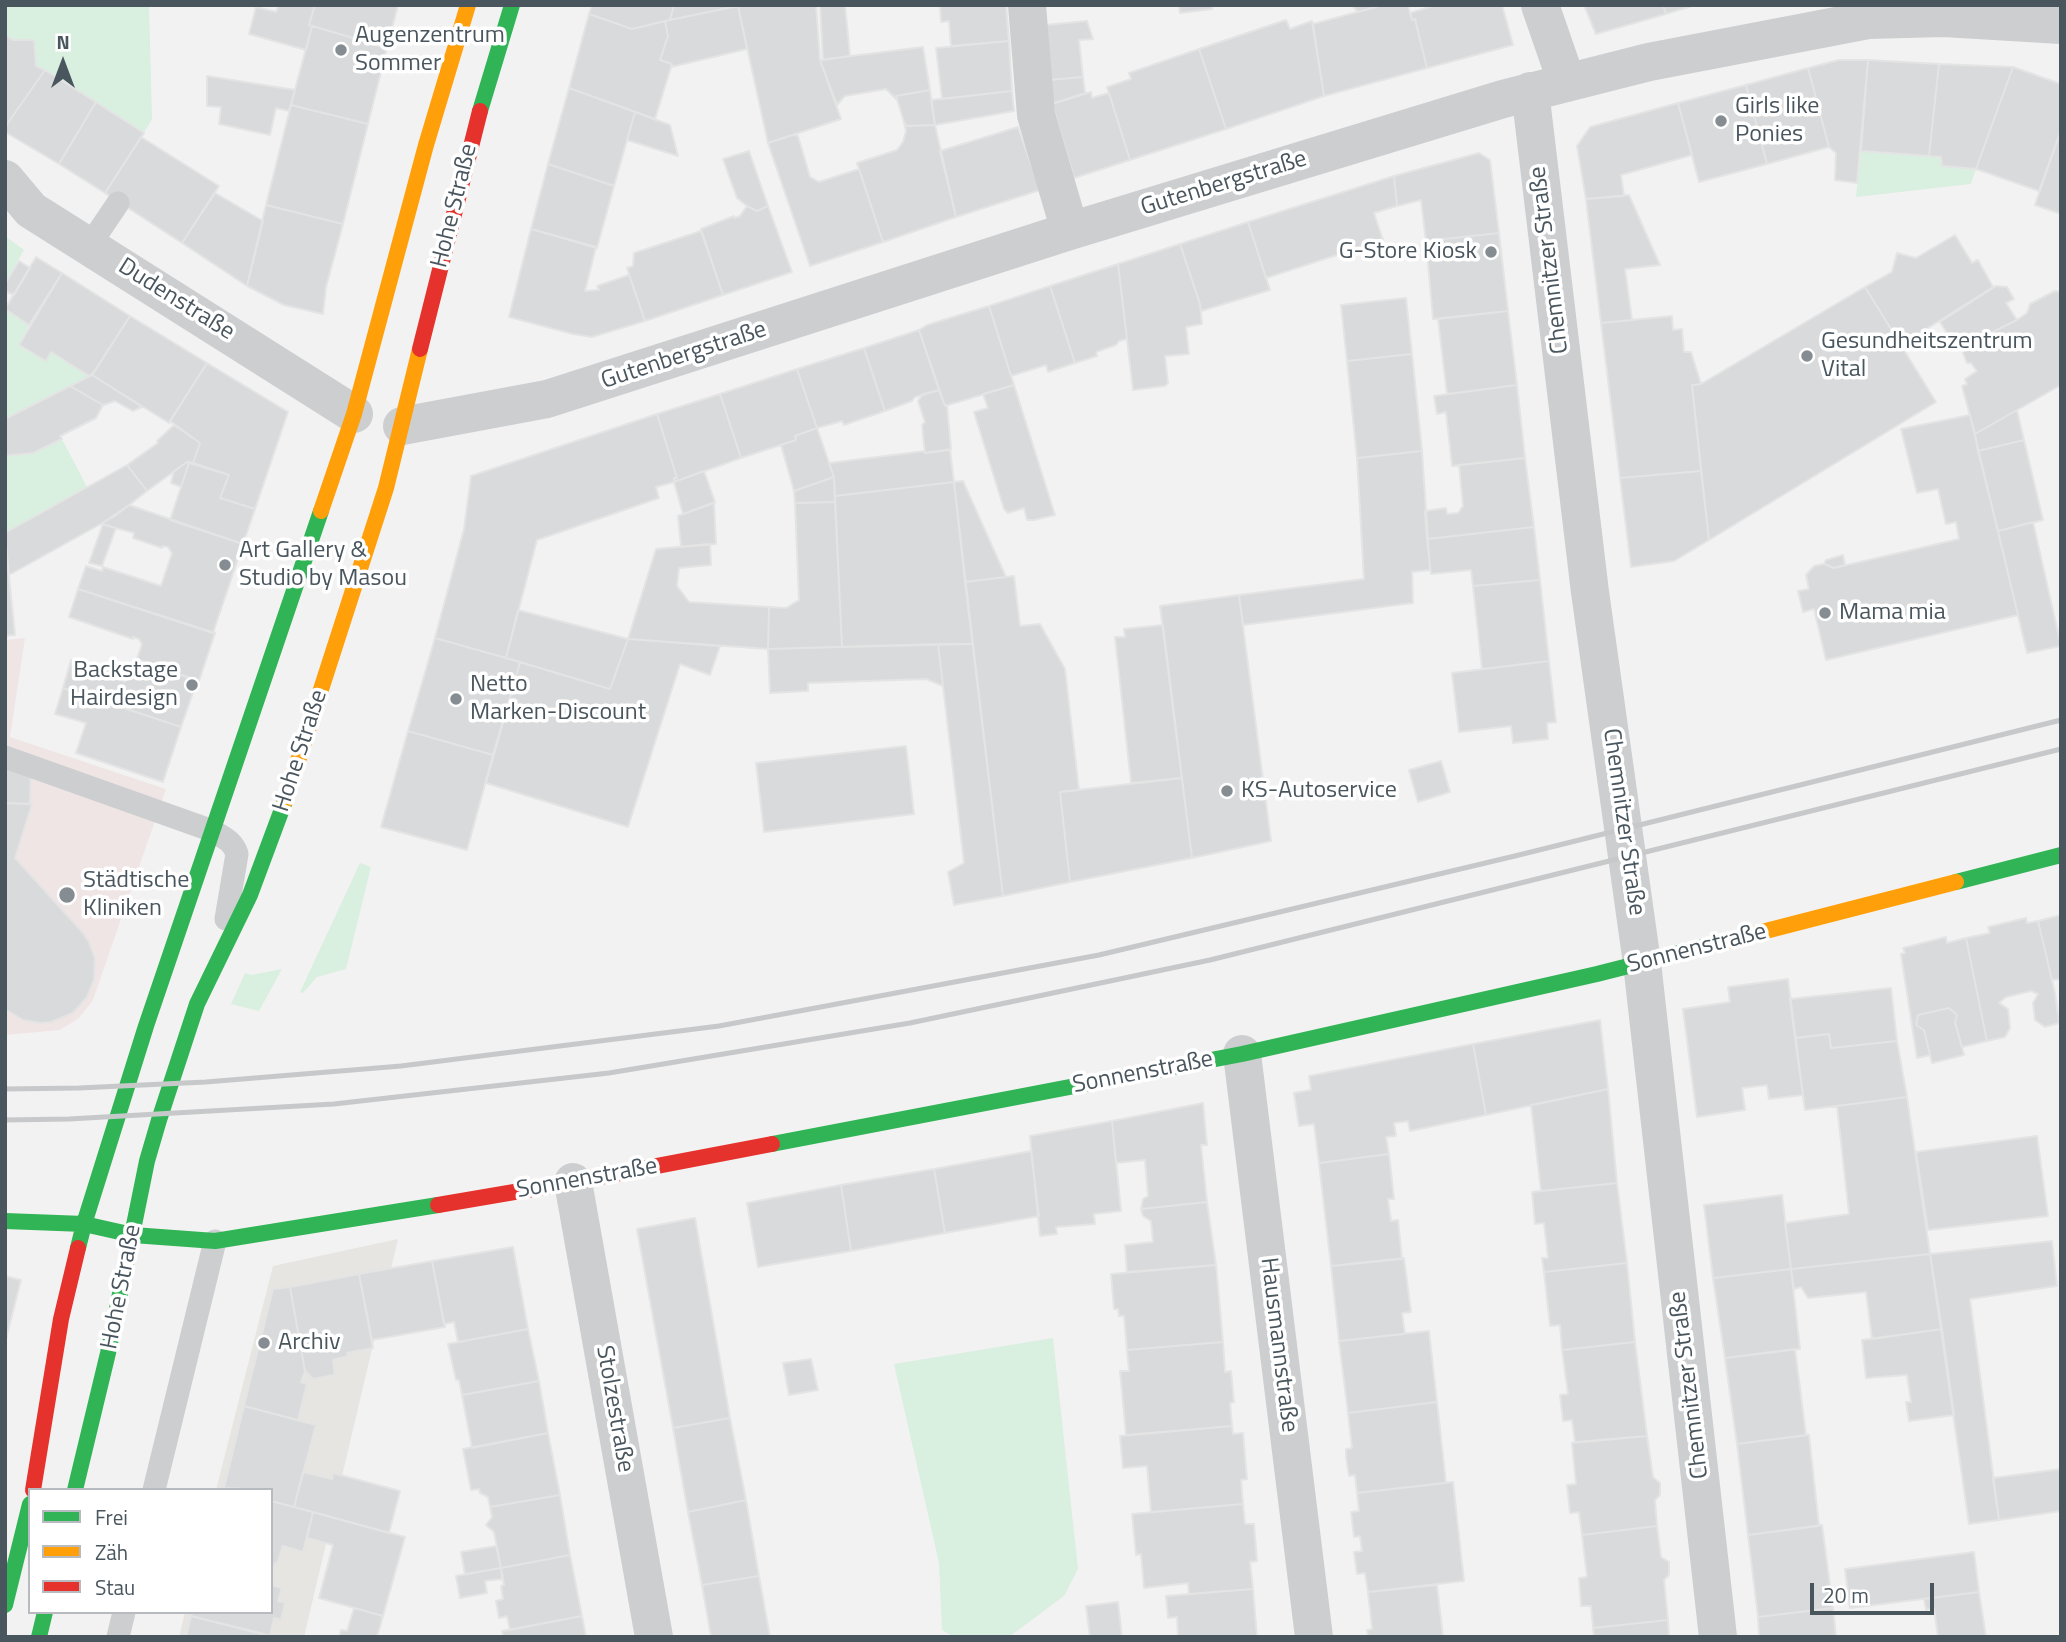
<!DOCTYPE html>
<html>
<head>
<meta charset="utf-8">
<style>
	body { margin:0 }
	#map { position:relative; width:2066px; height:1642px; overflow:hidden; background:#f3f2f2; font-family:"Titillium Web",sans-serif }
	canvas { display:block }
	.frame { position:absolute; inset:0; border:7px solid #4a565e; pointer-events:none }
	.legend { position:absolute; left:28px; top:1488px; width:245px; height:126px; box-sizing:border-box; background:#fff; border:2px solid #b7bbbf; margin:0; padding:9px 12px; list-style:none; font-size:21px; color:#4a565e }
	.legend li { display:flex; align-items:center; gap:14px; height:35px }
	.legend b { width:35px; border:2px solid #b7bbbf }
	.north { position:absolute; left:28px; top:28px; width:70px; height:70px; -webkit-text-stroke:5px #fff; paint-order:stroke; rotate:0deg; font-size:19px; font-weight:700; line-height:28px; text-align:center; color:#4a565e }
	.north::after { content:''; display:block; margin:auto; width:24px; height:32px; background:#4a565e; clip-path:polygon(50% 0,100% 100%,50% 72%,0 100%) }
	.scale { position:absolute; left:1810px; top:1583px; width:124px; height:32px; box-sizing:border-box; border:4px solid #4a565e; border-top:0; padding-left:9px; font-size:21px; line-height:24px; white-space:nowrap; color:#4a565e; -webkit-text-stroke:5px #fff; paint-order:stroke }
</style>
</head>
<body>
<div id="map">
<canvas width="2066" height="1642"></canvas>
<div class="frame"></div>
<ul class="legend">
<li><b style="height:9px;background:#30b455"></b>Frei</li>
<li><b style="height:9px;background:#ff9f0a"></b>Zäh</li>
<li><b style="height:9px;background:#e5322d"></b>Stau</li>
</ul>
<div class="north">N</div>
<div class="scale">20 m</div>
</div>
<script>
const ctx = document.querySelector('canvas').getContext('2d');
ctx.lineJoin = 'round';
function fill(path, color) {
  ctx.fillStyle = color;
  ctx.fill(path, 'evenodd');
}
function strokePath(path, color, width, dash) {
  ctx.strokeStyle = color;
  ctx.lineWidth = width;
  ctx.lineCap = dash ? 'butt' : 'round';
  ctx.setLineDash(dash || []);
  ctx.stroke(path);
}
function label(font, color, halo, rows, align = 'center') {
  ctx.font = font + ' "Titillium Web",sans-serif';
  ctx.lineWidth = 7;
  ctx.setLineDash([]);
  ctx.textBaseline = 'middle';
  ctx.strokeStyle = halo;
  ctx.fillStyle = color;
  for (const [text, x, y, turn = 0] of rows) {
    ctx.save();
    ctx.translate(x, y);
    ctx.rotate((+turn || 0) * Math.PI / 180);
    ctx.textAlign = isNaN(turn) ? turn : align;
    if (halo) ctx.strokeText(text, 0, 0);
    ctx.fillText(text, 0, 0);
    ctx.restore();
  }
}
const commercial = new Path2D(`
	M398,1239L304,1637H179L185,1612H271V1490H216L273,1266Z`);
const medical = new Path2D(`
	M25,638L10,737L166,789L93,1000L79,1018L60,1030L5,1035V640Z`);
const green = new Path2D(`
	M5,5H149L152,119L144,133L36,66L34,40H13L5,35Z
	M1861,151L1941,157L1942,166L1976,169L1971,184L1856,197Z
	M5,236L24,250L5,283Z
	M5,310L29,325L19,346L45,361L51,352L92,375L5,419Z
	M62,439L87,487L5,533V456Z
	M360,863L371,867L346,969L317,977L303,993L300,992Z
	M282,969L259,1011L231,1004L245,973L251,975Z
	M1053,1338L1078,1569L1064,1596L1009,1637H954L942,1630L939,1563L894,1364Z`);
const building = new Path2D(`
	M279,5H315L309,25L312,26L306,50L249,34L256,7L276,12Z
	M315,5H398L387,48L309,25Z
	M592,5H674L670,20L632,29L589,14Z
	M674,5H742L670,20Z
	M742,5H816L820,60L841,119L768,143L738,6Z
	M820,5H845L850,56L823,60Z
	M940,5H1006L1009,41L951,46L949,21L941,22Z
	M1179,5H1212V9L1180,13Z
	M1352,5H1383L1358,12Z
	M1383,5H1408L1412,20L1415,19L1427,68L1324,96L1313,24Z
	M1436,5H1502L1513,45L1427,68L1415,19L1412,20L1410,13Z
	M1584,5H1663L1666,14L1596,34Z
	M1663,5H1695L1666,14Z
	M738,6L747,49L671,67L672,64L660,60L668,36L665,21Z
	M589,14L632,29L665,21L668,36L660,60L672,64L655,119L569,88Z
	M1286,20L1290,29L1312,21L1324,96L1226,129L1199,49Z
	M1087,21L1093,39L1079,40L1083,77L1049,80L1045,25Z
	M312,26L387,48L368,124L291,105Z
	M5,35L13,40H34L36,66L45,70L5,127Z
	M1009,41L1012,91L942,99L936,48Z
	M923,47L930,90L896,96V99L886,89L845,96L837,105L820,60Z
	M1199,49L1226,129L1130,160L1107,87L1131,79L1129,73Z
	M1839,60H1868L1857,183L1835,180L1836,153L1829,147L1808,68Z
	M1868,60L1939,64L1929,156L1861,151Z
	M1939,64L2013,67L1976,169L1942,166L1941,157L1929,156Z
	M2013,67L2061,84V130L2039,191L1976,169Z
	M1808,68L1829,147L1767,164L1746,85Z
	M45,70L96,102L59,164L5,132V127Z
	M207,76L295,90L289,111L276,108L270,135L219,124L221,107L207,106Z
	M1083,77L1085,93L1052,104L1049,80Z
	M1746,85L1767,164L1699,182L1678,103Z
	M569,88L635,112L614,186L548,164Z
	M930,90L935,125L907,126L904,122L896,96Z
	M1012,91L1014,111L935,125L931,100Z
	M1091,92L1092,98L1109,93L1130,160L1074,178L1052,104Z
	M96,102L144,133L105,193L59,164Z
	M1678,103L1692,155L1621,175L1624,196L1586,199L1577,146L1590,127Z
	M291,105L368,124L343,224L266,205Z
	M635,112L670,125L678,156L627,140Z
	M904,122L907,126L935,125L956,217L883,242L857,163L897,150L903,142L906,131Z
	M1018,127L1040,190L956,217L940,151Z
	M2061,130V214L2035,205Z
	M793,135L798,136L810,177L819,182L859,169L883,242L810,266L768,143Z
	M141,137L219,186L182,243L105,193Z
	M749,151L768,206L757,211L747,206L737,198L723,159Z
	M1479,153L1490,160L1499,233L1426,241L1421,200L1397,206L1394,176Z
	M548,164L614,186L597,248L531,229Z
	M1394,176L1397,206L1374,213L1383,240L1266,278L1248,222Z
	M215,193L263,221L247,286L182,243Z
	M1629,195L1660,265L1625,269L1632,320L1601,323L1586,199Z
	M266,205L343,224L326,287L323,314L284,305L247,286Z
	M747,206L757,211L768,206L792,272L723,295L701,229L734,216L735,218L740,216Z
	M1248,222L1270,290L1201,311L1200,304L1180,244Z
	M531,229L596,247L585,291L599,290L597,286L629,275L645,321L592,337L573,334L509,317Z
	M701,231L723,295L645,321L627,268L633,266L634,253Z
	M1499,233L1508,311L1433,319L1426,241Z
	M1955,235L1972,263L1978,260L1993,287L1901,345L1865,287L1892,272L1897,253L1916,258Z
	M1180,244L1200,304L1202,324L1186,327L1189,354L1165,356L1168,383L1165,386L1133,390L1118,264Z
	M36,257L62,273L29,325L5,309Z
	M19,261L30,268L14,295L5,291V284Z
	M1118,264L1127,339L1119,341L1116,345L1096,352L1097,356L1075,363L1050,286Z
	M62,273L130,316L93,374L89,376L51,352L46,361L19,345Z
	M1050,286L1075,363L1048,372L1046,365L1011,376L989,306Z
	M1996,286L2007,287L2014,299L2006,303L2017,320L1970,343L1965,334L1952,341L1940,322Z
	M1865,287L1936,402L1709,540L1692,385L1701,384Z
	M2055,291L2061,292V385L1975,434L1962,386L1967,384L1965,379L1977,371L1971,363H1967L1963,353V347L2017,320L2027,313L2030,304Z
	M1406,298L1412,354L1347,361L1341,305Z
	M989,306L1014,385L945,406L919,330L927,325Z
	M1508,311L1517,385L1447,394L1438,319Z
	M130,316L207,363L169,423L92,375Z
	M1672,316L1673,330L1682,329L1684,352H1691L1701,384L1692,385L1701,471L1620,478L1601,323Z
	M919,330L939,390L915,397L912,401L885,411L864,348Z
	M864,348L885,411L844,425L842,421L817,428L797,369Z
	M1412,354L1422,451L1357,458L1347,361Z
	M207,363L288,412L255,509L220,498L229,475L193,463L200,443L170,421Z
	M797,369L817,428L795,436L796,440L741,458L720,394Z
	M92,375L142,407L133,411L115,401L103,405L70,386Z
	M1014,385L1055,515L1034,520H1027L1024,508L1008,513L1004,509L974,412L988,408L983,394Z
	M1517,385L1525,458L1452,466L1446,412L1437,414L1434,396Z
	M70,386L103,405L96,418L60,436L62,439L33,453L5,456V419Z
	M939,390L945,406L947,405L951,449L925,453L922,425L925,422L918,401L923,394Z
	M720,394L741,458L674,482V478H677L657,414Z
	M2017,410L2024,440L1978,451L1975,434Z
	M657,414L677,478H674V482L656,487L659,498L537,540L506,658L435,638L464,529L471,476Z
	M1970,415L2018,615L1826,660L1814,609L1803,612L1798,591L1809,589L1806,575L1814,566L1824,564L1834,568L1959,539L1956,522L1946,524L1938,489L1917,493L1901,429Z
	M174,425L200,443L193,463L187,462L147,491L127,465L158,443L157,441Z
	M817,428L834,477L794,491L781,445L796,440L795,436Z
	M2024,440L2043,520L1998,531L1978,451Z
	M950,450L954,482L835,496L834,477L829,463L925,451V453Z
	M1422,451L1430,570L1412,572L1413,603L1243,625L1239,595L1364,579L1357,458Z
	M1525,458L1534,527L1427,539L1425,511L1446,508L1447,514L1458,513L1463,506L1459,465Z
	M187,462L189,463L181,487L171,483L174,471Z
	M189,463L229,475L220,498L255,509L243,544L170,520Z
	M127,465L147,491L115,516L9,575L5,533Z
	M704,471L715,502L683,514L674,482Z
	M1701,471L1709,540L1674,561L1631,567L1620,478Z
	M834,477L835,502L795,503L794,491Z
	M963,481L1006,577L965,582L954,482Z
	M954,482L973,644L842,647L835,496Z
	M835,502L842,647L768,649L769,607L786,608L799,600L795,503Z
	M714,503L716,544L681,547L678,516Z
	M129,505L243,544L213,633L78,589L86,566L102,571L103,567L161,586L172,553L168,547L163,546L162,548L133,538L134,533L101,524Z
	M2033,522L2061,646L2027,653L1998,531Z
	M103,524L116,528L102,566L89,563Z
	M1534,527L1540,580L1473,586L1471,570L1431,574L1427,539Z
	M5,537L15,635L5,636Z
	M710,544L711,565L679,568L677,586L689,602L769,607L768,649L628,639L656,549Z
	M1843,555L1845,565L1834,568L1824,564L1826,560Z
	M1014,576L1020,626L1040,624L1065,669L1079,790L1060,792L1070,882L1003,896L965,582Z
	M1540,580L1549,661L1482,669L1473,586Z
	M78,589L215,633L199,681L137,659L142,644L139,639L133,637V639L69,617Z
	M1239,595L1271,841L1192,858L1160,606Z
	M518,610L628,639L610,689L506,658Z
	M1163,625L1182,778L1131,783L1115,637H1125L1124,629Z
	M435,638L520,662L493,755L408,731Z
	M628,639L720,646L710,675L680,664L628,827L486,783L520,662L610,689Z
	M938,644L943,686L926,679L808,683V691L770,693L768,649Z
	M938,644H973L1003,896L954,905L948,872L964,863Z
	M137,659L197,681L181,727L63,688L71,660L119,674L124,682L132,675Z
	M1549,661L1556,722L1547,723L1548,739L1513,743L1511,726L1459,732L1452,673Z
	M63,688L181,727L163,782L76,753L86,723L55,714Z
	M408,731L493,755L467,850L381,827Z
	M906,746L914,814L764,832L756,763Z
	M1441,761L1450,792L1418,802L1409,770Z
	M5,762L31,763L30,804L5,803Z
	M1182,778L1192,858L1070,882L1060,792Z
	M5,803L32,804L15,858L83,933L89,942L95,959L94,980L87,997L73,1013L51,1022L40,1023L23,1020L5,1009Z
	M2061,915V979L2052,980L2038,921Z
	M2026,918L2027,923L2038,921L2055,993L2059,1023L2045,1027L2035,1020L2033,1003L2038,994L2031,991L2006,997L1999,1003L2008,1009L2010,1028L2005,1037L1987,1041L1966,938L1990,933L1988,927Z
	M1946,937L1947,943L1966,938L1987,1041L1962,1047L1955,1022L1957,1015L1949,1008L1918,1015L1916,1025L1924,1030L1930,1055L1917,1058L1901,954L1905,953L1903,948Z
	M1788,979L1803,1095L1769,1099L1767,1085L1742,1088L1745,1110L1697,1117L1683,1009L1730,1002L1728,987Z
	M1891,988L1897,1041L1831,1048L1829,1034L1795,1038L1790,999Z
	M1949,1008L1957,1015L1955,1022L1964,1055L1932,1063L1924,1030L1916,1025L1918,1015Z
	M1600,1020L1608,1089L1486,1115L1473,1044Z
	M1829,1034L1831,1048L1897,1041L1907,1097L1805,1110L1795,1038Z
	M1473,1044L1486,1115L1410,1131L1408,1121L1394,1123L1396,1136L1386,1137L1389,1154L1319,1163L1314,1124L1299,1126L1294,1093L1311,1090L1309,1076Z
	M1608,1089L1617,1183L1541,1191L1531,1105Z
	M1907,1097L1930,1254L1791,1269L1785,1223L1849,1214L1837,1106Z
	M1203,1103L1207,1145H1201L1207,1202L1141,1209L1143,1199L1148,1196L1145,1160L1116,1163L1112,1121Z
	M1112,1121L1121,1211L1094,1214L1095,1224L1056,1227L1057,1234L1040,1236L1030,1136Z
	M2037,1136L2048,1216L1928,1230L1916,1152Z
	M1031,1151L1039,1216L945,1233L934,1169Z
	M1389,1154L1394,1199H1388L1391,1221L1398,1220L1402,1259L1331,1266L1319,1163Z
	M934,1169L945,1233L851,1251L841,1185Z
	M1617,1183L1627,1263L1544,1272L1542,1258H1548L1544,1223L1535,1224L1532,1192Z
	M841,1185L851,1251L758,1267L747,1203Z
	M1782,1195L1791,1269L1713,1278L1704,1205Z
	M1207,1202L1216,1265L1127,1272L1125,1245L1153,1242L1151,1221L1143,1216L1141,1209Z
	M695,1218L730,1418L673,1428L637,1229Z
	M2052,1241L2057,1286L1970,1299L1999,1520L1969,1524L1930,1254Z
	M513,1247L528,1329L458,1342L454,1322L444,1324L432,1261Z
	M1930,1254L1942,1329L1872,1339L1866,1292L1808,1298L1801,1287L1794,1289L1791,1269Z
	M1404,1258L1411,1312L1402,1313L1405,1334L1339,1341L1331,1266Z
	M432,1261L445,1327L372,1340L359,1274Z
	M1627,1263L1635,1342L1562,1350L1560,1325L1550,1326L1544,1272Z
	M1216,1265L1223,1342L1127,1350L1124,1316H1119L1118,1309H1114L1111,1274Z
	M1791,1269L1800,1349L1725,1358L1713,1278Z
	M359,1274L373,1348L347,1353L348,1356L333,1360L335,1375L313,1379L305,1371L290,1287Z
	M5,1276L21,1280L5,1343Z
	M290,1287L305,1371L301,1382L307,1384L298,1420L244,1406L273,1289Z
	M528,1329L539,1381L462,1395L459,1380H456L448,1344Z
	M1942,1329L1954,1415L1909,1421L1906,1402H1911L1907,1375L1866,1378L1862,1340Z
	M1429,1331L1437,1402L1348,1413L1339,1341Z
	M1223,1342L1225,1372L1231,1371L1234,1402L1230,1403L1232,1426L1126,1435L1120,1371H1129L1127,1350Z
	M1635,1342L1647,1436L1575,1442L1572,1420L1563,1421L1560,1395L1568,1394L1562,1350Z
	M1795,1349L1806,1435L1737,1444L1725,1358Z
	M811,1359L818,1390L789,1395L783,1363Z
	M539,1381L548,1433L472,1448L462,1395Z
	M1437,1402L1446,1483L1357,1493L1355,1475L1349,1476L1346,1457V1449L1352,1448L1348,1413Z
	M244,1406L316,1425L294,1507L271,1501V1490L224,1488Z
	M730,1418L746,1500L688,1512L673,1428Z
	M1232,1426L1233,1434L1243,1433L1247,1479L1241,1480L1243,1504L1151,1512L1147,1466L1123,1468L1120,1436Z
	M548,1433L560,1495L490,1507L488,1497L480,1493L479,1489L471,1490L463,1449Z
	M1809,1435L1819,1526L1748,1535L1737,1444Z
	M1647,1436L1653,1477L1660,1483V1495L1655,1500L1657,1526L1582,1535L1579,1512L1570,1513L1567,1485L1576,1484L1572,1443Z
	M2061,1469V1511L1999,1520L1993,1478Z
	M303,1472L332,1479L333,1473L400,1491L389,1533L294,1507Z
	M1453,1482L1464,1581L1368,1592L1365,1573L1357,1574L1354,1552L1362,1551L1360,1536L1354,1537L1351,1512L1359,1511L1357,1493Z
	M560,1495L570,1555L501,1568L494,1532L486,1525L492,1517L490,1507Z
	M746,1500L759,1576L702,1585L688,1512Z
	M271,1501L313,1512L303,1552L283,1546L277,1564L275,1563L271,1578Z
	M1243,1504L1245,1524H1254L1257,1561L1250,1562L1253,1589L1189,1594L1188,1583L1144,1588L1141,1554L1136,1555L1132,1514Z
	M313,1512L405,1537L383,1616L319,1598L333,1545L307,1538Z
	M1822,1525L1833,1608L1758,1617L1748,1535Z
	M1657,1526L1661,1557L1669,1562V1575L1664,1580L1668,1620L1593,1628L1591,1606H1581L1579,1578L1587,1577L1582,1535Z
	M496,1546L501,1568L465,1574L461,1552Z
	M1974,1552L1979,1592L1850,1608L1845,1569Z
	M570,1555L582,1616L510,1630L507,1616L499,1618L496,1601L503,1599L501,1586L504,1585L501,1568Z
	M501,1568L502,1579L485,1581L487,1593L460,1598L456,1576Z
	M759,1576L770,1637H711L702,1585Z
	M271,1585L282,1588L278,1601L285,1603L281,1620L274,1618L270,1636L191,1616L192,1612H271Z
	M1437,1585L1443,1637H1368L1367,1630L1372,1629L1368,1592Z
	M1253,1589L1257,1637H1178L1177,1617L1168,1618L1166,1596Z
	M1979,1592L1986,1637H1938L1934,1608L1926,1610L1924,1599Z
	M1118,1602L1122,1637H1090L1086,1606Z
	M354,1608L383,1616L377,1637H339L341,1630L347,1631Z
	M1833,1608L1836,1637H1759L1758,1617Z
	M191,1616L264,1634L263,1637H186Z
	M582,1616L586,1637H503L502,1631Z
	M1668,1620L1669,1637H1594L1593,1628Z`);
const lane = new Path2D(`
	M89,246L118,203
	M5,757L213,831C223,837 233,841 237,854L226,919
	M154,1490L215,1241
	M118,1637L124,1612`);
const street = new Path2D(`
	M1027,5L1036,115L1070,231
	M1540,5L1567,83
	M1530,91L1590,592L1642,963L1718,1637
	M5,179L31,210L354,414
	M402,426L547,399L1070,231L1503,99L1649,62L1868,20L1944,18L2061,25
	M1242,1054L1314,1637
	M573,1182L654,1637`);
const fast = new Path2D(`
	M480,111L512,5
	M1956,882L2061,855
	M772,1144L1242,1054L1597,974L1719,943
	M5,1221L84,1224L133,1235L215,1241L438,1205
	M78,1248L84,1224L146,1026L321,511
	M75,1490L108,1353L147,1161L159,1120L197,1004L250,895L285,801
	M5,1605L30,1504
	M39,1637L45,1612`);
const slow = new Path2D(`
	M321,511L354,414L426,145L468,5
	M285,801L386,488L420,349
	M1719,943L1956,882`);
const jam = new Path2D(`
	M420,349L480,111
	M438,1205L573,1182L772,1144
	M33,1490L61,1319L78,1248`);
const rail = new Path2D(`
	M5,1089L79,1088L206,1082L401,1066L719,1026L1099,955L1519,855L2061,720
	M5,1120L69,1119L334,1104L609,1073L910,1023L1210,960L2061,749`);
const markers = [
	[341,50,7,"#858d92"],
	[1721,121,7,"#858d92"],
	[1491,252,7,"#858d92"],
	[1807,356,7,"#858d92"],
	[225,565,7,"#858d92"],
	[1825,613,7,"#858d92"],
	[192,685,7,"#858d92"],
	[456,699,7,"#858d92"],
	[1227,791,7,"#858d92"],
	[67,895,9,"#858d92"],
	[264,1343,7,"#858d92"]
];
const poiNames = [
	["Augenzentrum",355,36],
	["Sommer",355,64],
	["Girls like",1735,107],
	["Ponies",1735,135],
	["G-Store Kiosk",1477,252,"right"],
	["Gesundheitszentrum",1821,342],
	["Vital",1821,370],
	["Art Gallery &",239,551],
	["Studio by Masou",239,579],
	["Mama mia",1839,613],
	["Backstage",178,671,"right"],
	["Hairdesign",178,699,"right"],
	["Netto",470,685],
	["Marken-Discount",470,713],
	["KS-Autoservice",1241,791],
	["Städtische",83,881],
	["Kliniken",83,909],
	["Archiv",278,1343]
];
const streetNames = [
	["Gutenbergstraße",1224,184,-17],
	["Hohe Straße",455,206,-76],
	["Chemnitzer Straße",1550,260,-97],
	["Dudenstraße",176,300,32],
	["Gutenbergstraße",684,356,-18],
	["Hohe Straße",301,751,-72],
	["Chemnitzer Straße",1623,822,82],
	["Sonnenstraße",1697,949,-14],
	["Sonnenstraße",1143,1073,-11],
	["Sonnenstraße",587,1179,-10],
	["Hohe Straße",122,1287,-79],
	["Hausmannstraße",1278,1345,83],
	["Chemnitzer Straße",1690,1385,-97],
	["Stolzestraße",614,1409,80]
];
fill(commercial, '#e6e5e1');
fill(medical, '#f0e5e5');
fill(green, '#d9efe0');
fill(building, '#d9dadb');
strokePath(building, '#e4e4e5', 2);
strokePath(lane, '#ccced0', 23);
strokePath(street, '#ccced0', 38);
strokePath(fast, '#30b455', 16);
strokePath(slow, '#ff9f0a', 16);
strokePath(jam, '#e5322d', 16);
strokePath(rail, '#c7c8ca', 5);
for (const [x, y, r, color] of markers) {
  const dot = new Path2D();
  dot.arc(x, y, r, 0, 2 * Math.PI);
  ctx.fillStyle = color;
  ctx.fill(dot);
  strokePath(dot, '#fff', 2.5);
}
label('24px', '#4a565e', '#fff', poiNames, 'left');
label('24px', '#4a565e', '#fff', streetNames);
</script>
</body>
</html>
